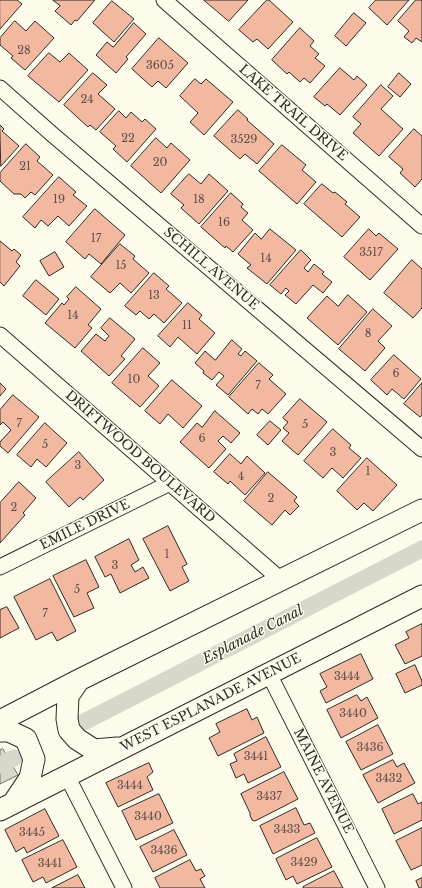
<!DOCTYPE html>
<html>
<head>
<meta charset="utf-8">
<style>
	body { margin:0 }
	canvas { display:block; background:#fdfbea }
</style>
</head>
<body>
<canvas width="422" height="888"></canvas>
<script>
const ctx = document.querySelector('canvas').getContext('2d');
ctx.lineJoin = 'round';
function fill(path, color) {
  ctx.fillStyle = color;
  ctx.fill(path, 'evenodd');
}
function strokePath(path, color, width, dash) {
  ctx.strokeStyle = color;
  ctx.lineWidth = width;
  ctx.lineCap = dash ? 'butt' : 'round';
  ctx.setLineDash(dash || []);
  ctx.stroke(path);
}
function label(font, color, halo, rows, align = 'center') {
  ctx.font = font + ' "Libre Baskerville",serif';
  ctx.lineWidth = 3;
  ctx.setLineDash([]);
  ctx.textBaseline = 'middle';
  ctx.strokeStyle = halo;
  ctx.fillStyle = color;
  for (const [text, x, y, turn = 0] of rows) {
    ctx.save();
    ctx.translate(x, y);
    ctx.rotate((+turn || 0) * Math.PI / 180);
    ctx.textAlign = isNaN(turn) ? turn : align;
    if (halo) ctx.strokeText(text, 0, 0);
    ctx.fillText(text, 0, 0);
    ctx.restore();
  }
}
const water = new Path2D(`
	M3,749L18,775L0,784V750Z`);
const canal = new Path2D(`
	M84,722L422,549
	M0,765L14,758`);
const building = new Path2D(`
	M0,0H17L22,4L0,29Z
	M53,0H95L77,21L75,20L71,25L55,11L60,6Z
	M204,0H248L229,21Z
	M267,0H269L293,22L268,49L257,39L253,42L239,30Z
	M376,0H409L387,25L369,8Z
	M416,0H422V42L416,38L412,43L404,37L409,31L398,21Z
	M112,1L134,19L114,42L93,23Z
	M354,13L366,23L346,46L335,36Z
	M15,21L26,31L35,21L54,38L25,70L11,58L13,56L0,45V38Z
	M134,23L146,34L126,57L128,59L116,73L96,55L107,42L113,47Z
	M300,28L314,41L310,46L319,54L315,58L325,66L310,83L304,78L300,82L289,72L287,74L272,60Z
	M159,38L188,63L166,88L158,81L152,87L132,69Z
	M49,53L60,62L69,53L88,70L59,102L28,76Z
	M340,68L354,80L357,76L367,85L340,115L327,104L325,106L314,97Z
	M93,73L107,85L98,94L115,109L96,130L90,125L88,127L64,105Z
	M399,73L411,84L400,97L388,87Z
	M195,79L201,84L206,79L233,102L204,135L190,122L198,113L180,96Z
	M381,85L393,96L381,109L403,129L379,156L353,133L361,124L353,117Z
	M238,110L248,119L247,120L274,144L257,164L245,154L240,159L214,136Z
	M119,111L126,118L131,112L142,122L145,119L156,129L127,162L113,149L116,146L100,132Z
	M0,125L4,129L2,131L19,146L1,166Z
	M414,129L422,136V179L415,187L400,173L403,169L389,157Z
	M156,138L167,148L171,143L190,160L161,193L131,166Z
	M26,144L40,157L37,161L53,175L35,195L31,192L25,198L21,194H14L0,181V173Z
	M282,145L306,165L302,170L316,182L297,204L259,171Z
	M189,174L201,184L209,174L228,191L199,224L181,208L184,205L171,194Z
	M59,177L76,192L73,195L87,206L69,226L58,216L48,226L41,220L35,228L23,217Z
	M322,184L333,193L335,192L347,202L345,204L360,217L342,237L304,204Z
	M231,193L243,204L241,207L248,213L242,220L253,230L233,252L226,246L225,248L201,227Z
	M95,209L125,235L101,264L89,254L85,259L66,242Z
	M270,229L296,250L267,284L247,268L251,265L238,254L255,233L261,239Z
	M369,229L376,236L379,233L398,249L370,280L344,257Z
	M0,241L12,251L14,249L21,255L16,262L20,266L4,286L0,282Z
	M120,244L135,256L133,259L149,273L131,293L120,283L110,293L91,277Z
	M301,250L311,260L304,268L308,272L314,264L324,272L322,274L332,282L323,293L313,285L296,304L285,295L289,291L286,288L281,294L270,285Z
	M55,252L64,267L49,276L40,261Z
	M412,260L422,269V308L413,318L384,293Z
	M154,273L169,286L166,289L182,303L164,323L154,314L149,319L140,311L136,315L125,306Z
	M36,280L59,299L46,315L23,296Z
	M76,287L101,309L88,325L92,328L75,348L45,323L62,303L64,305L69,299L67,297Z
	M348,295L367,312L338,345L307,318L327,296L338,306Z
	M188,303L202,315L199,319L215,333L197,354L178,337L170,347L158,336Z
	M373,309L392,326L378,341L385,348L365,371L339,349Z
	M110,318L135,339L121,356L125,359L109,376L81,351L96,334L105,341L109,336L101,328Z
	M232,340L242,349L238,354L241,356L245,351L257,361L228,395L216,385L224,376L219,372L212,380L203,373L204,371L195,363L205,351L215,360Z
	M143,348L160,363L148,376L159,386L140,407L112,383Z
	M394,355L421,379L404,399L392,389L387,395L371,380Z
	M259,363L273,375L269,379L286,394L268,414L262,409L258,414L252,409L248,414L229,397Z
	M172,380L202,406L183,428L168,414L160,424L145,411Z
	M0,383L6,389L0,396Z
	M422,383V415L420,417L404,404Z
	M13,395L39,417L8,453L0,446V442L11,430L3,422L0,425V410Z
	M300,399L327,422L298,455L282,441L289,433L283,428L288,422L283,418Z
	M215,411L240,433L231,443L223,436L218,441L226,449L209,468L180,442L197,423L202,427Z
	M270,421L281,430L268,445L257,435Z
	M45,423L67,443L46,467L37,459L31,467L17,455Z
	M333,429L351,445L349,448L361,458L343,478L332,468L323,478L304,461Z
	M79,452L104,480L83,500L80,497L69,507L46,482Z
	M230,454L241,464L247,456L265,473L245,495L230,481L228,484L214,472Z
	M367,458L397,485L373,511L364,503L357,510L337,491Z
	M268,472L297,497L294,501L299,506L290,515L285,510L272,525L244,501Z
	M19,482L36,498L23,513L25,515L0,543V503Z
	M168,526L187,564L182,567L189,581L170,591L143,539Z
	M129,539L139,560L131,565L135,572L143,567L149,578L120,593L111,574L105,577L95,557Z
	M86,560L99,587L87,593L94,608L74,617L53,576Z
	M50,579L76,631L57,641L52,632L36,640L14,597Z
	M7,607L19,628L0,638V610Z
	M422,624V656L405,664L395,645L409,638L406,632Z
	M361,654L373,679L326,703L320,691L327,687L320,674Z
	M415,665L422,681V685L405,693L396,674Z
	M357,695L361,701L367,697L378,718L341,738L327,710Z
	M247,709L252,720L257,717L264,733L218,756L209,738L220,732L216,724Z
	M378,725L393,754L361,770L346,742Z
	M266,737L281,767L248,783L244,774L236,778L230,764L237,761L234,754Z
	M393,760L397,767L404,763L415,783L378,803L363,775Z
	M149,763L153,772L147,777L153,790L118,807L106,783Z
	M284,772L298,799L255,821L252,820L250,815V813L241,794Z
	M159,794L173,823L136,840L122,811Z
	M413,794L418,804L422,802V820L394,834L382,809Z
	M296,808L304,825L310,823L315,833L273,854L260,826Z
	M45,809L59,836L27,853L24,847L16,852L5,830Z
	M422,828V865L411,870L396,841Z
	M174,830L187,855L153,872L140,847Z
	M317,838L332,867L297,884L293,876L286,880L276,859Z
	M63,840L77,867L46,883L43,877L33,882L22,860Z
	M190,860L196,871L201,869L205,876L200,879L205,888H160L155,878Z
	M334,871L343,888H303V887Z
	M78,875L85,888H52Z
	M422,878V888H419L416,881Z`);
const minor = new Path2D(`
	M164,0L422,226
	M0,88L53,135L422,449
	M0,335L281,580
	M0,567L170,483
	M269,674L377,888
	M67,776L124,888`);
const secondary = new Path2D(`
	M79,680L68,696L67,719L69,730L77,739L94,750L117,748
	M0,721L79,680L422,510
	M0,731H9L26,739L34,759L30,778L14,802
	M0,810L422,596`);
const numberNames = [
	["28",24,51],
	["3605",160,66],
	["24",87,100],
	["22",128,139],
	["3529",244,140],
	["20",160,163],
	["21",25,167],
	["19",59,200],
	["18",199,200],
	["16",224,223],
	["17",96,239],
	["3517",371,253],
	["14",266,259],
	["15",121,266],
	["13",154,296],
	["14",73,316],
	["11",187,326],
	["8",368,334],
	["6",396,374],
	["10",134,380],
	["7",258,386],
	["7",19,424],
	["5",305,425],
	["6",202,439],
	["5",45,445],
	["3",333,453],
	["3",78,466],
	["1",368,472],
	["4",241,477],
	["2",271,499],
	["2",14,508],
	["1",167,555],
	["3",115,566],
	["5",77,590],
	["7",45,614],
	["3444",347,677],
	["3440",353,714],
	["3436",370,748],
	["3441",256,757],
	["3432",389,779],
	["3444",130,786],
	["3437",269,797],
	["3440",148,817],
	["3433",287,830],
	["3445",32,833],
	["3436",164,851],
	["3429",304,863],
	["3441",50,864]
];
const streetNames = [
	["LAKE TRAIL DRIVE",293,113,41],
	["SCHILL AVENUE",211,269,40],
	["DRIFTWOOD BOULEVARD",140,457,41],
	["EMILE DRIVE",85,525,-26],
	["WEST ESPLANADE AVENUE",211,703,-27],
	["MAINE AVENUE",323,781,63]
];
const waterNames = [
	["Esplanade Canal",253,635,-27]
];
fill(water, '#d8d7c9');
strokePath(water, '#74746e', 1);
strokePath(canal, '#d8d7c9', 17);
fill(building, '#f2b8a0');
strokePath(building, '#2b2b2b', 1);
strokePath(minor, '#2b2b2b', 17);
strokePath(secondary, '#2b2b2b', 23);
strokePath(minor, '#fdfbea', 15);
strokePath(secondary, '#fdfbea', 21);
label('11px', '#5d4e48', null, numberNames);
label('13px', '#2b2b2b', '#fdfbea', streetNames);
label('italic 14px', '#2b2b2b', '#fdfbea', waterNames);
</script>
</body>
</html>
